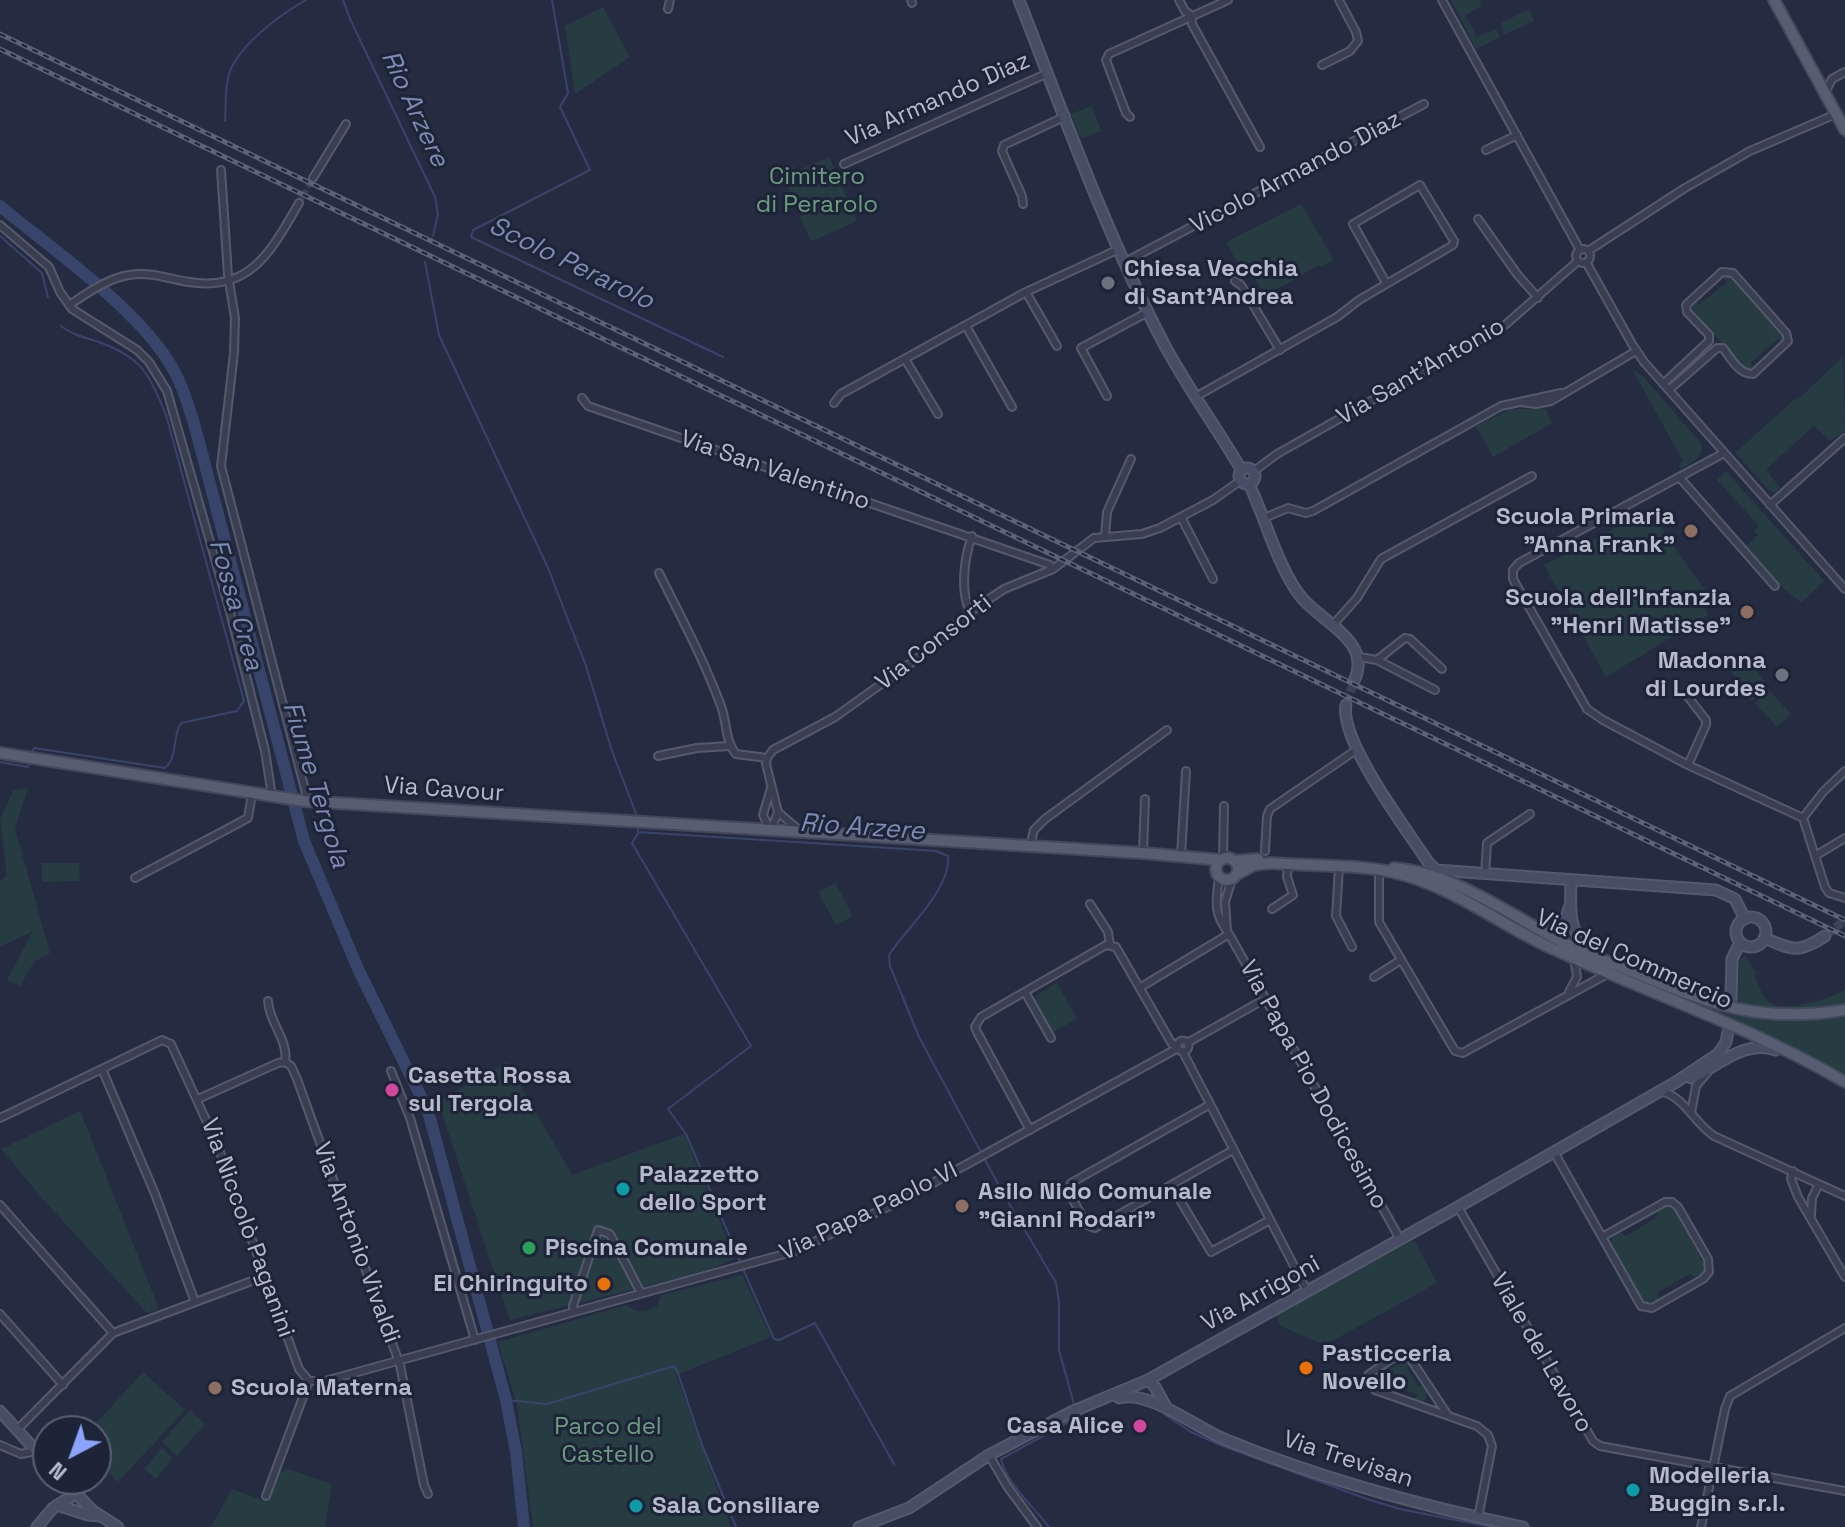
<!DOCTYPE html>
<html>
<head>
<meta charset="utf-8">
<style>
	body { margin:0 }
	#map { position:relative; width:1845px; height:1527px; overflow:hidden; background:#252c42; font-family:"Space Grotesk",sans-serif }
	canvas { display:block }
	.north { position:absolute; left:32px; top:1415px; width:80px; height:80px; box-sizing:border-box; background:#1e2437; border:2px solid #5b6073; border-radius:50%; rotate:221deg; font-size:22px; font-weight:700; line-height:32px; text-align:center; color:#b6bbcc }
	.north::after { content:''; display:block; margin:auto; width:28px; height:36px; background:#8ba3fc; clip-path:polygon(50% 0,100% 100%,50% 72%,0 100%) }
</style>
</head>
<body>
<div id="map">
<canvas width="1845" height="1527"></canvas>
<div class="north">N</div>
</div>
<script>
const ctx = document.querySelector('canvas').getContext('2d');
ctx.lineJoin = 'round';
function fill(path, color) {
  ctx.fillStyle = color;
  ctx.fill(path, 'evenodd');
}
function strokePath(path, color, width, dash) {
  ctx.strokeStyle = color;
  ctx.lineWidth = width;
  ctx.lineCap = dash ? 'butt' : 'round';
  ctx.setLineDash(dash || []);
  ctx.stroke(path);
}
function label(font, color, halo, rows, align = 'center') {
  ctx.font = font + ' "Space Grotesk",sans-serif';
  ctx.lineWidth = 6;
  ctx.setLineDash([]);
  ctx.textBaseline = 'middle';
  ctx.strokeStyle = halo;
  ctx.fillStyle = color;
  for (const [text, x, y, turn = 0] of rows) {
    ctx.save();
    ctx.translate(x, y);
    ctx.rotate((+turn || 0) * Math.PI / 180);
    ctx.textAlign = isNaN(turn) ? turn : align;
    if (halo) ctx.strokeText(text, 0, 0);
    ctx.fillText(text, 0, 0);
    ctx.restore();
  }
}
const green = new Path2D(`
	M1451,0H1479L1482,6L1465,15L1477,37L1496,29L1500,37L1476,49Z
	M603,7L630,57L575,94L565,26Z
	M1529,9L1534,21L1504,35L1501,23Z
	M1092,106L1101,131L1081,139L1071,114Z
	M829,157L856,218L855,222L813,241L810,239L800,217L802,215L801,211L798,212L792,199L789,200L787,196L790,194L783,171L793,166L796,171Z
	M1301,204L1334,260L1321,267L1319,265L1265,296L1245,262L1239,265L1226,242Z
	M1728,275L1785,338L1782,344L1778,339L1750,363L1754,368L1751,370L1743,367L1692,309L1695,301L1699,305L1727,282L1723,277Z
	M1843,357L1845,431L1830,441L1814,426L1766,469L1779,487L1777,491L1772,493L1735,453L1795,399L1797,400Z
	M1632,369L1644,377L1701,443C1705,457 1692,463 1680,469L1679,465L1683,461Z
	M1511,409H1546L1552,423L1493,457L1476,426Z
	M1726,471L1824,581L1801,603L1771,577L1742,544L1743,541L1747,545L1758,535L1754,531L1759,526L1717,480Z
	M1649,511L1707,593L1702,602L1708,615L1606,677L1544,565Z
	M1748,657L1769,689L1751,701L1730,669Z
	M1769,690L1791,714L1777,727L1755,703Z
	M28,788L15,829L50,953L34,962L20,986L7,980L33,931L0,947V881L7,875L0,819L13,791Z
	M42,863H79L80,881L42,882Z
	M835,883L853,916L836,925L818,892Z
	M1745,955L1757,974L1754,975C1758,983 1763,999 1771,1003C1788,1012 1829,999 1845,990V1004L1799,1010L1734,1004L1736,964Z
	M1057,983L1077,1019L1051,1033L1034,997Z
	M1703,1007C1751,1020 1795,1024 1845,1015V1076L1775,1037Z
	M507,1062L572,1175L684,1134L735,1259L700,1273L510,1320L438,1101Z
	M80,1111L159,1309L147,1313L41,1197L1,1149Z
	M1669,1206L1675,1210L1706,1268L1701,1276L1696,1277L1689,1274L1657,1293L1659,1299L1646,1303L1641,1301L1611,1247L1612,1237L1620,1232L1626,1236L1657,1217L1658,1211Z
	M1414,1240L1437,1283L1325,1345L1280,1326L1276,1314Z
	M742,1275L771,1337L676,1375L731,1527H533L517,1405L498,1342L627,1305C638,1314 645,1313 657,1306L661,1295Z
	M1402,1358L1411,1363L1406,1367L1418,1387L1423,1385L1427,1393L1424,1403L1415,1399L1417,1394L1380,1382L1377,1386L1372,1382L1373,1375L1378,1371L1381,1375L1400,1363L1398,1360Z
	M143,1372L185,1410L118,1482L96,1461V1431H89Z
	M190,1410L205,1424L177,1456L162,1442Z
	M162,1448L173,1458L156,1479L144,1469Z
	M285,1468L332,1484L325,1527H211L232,1489L268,1502L280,1471L284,1472Z`);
const stream = new Path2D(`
	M343,0L350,19L435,197L438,214L433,236
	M552,0L568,93L560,107L590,170L473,230L471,237L723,357
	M225,121C226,107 225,92 228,78C234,48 281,14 306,0
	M0,236L42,273L48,297
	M425,262L439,335L548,568L586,666L612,751L638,819
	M31,755L34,748L165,768C178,757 172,737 181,723L237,711L244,701L166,415C148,372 142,357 96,341C83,337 71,334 61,326
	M0,762L28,767L30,761
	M638,825V832L936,851L948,856C951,890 906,928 889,955L890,966L919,1037L1003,1193L1056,1283L1059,1302V1350L1075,1408
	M638,833L632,843L751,1046L668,1109L686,1134L741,1263
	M743,1269L774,1339L779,1340L815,1323L894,1464
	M506,1400L547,1404L674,1366L678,1373L702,1445L736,1527
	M1164,1414L1191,1432L1220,1445L1367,1499L1400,1509L1491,1527
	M1049,1527C1034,1507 1006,1483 1001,1459L1083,1414`);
const river = new Path2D(`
	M0,206C52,249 131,304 167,359C181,380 188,404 195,427L304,841L359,971L428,1111L506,1400L516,1452L524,1527`);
const streetTunnel = new Path2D(`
	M299,203L313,178`);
const secondaryTunnel = new Path2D(`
	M1346,705L1355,679
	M1825,936L1845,920`);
const street = new Path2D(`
	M911,0L912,3
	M1179,0L1185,11L1192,16V24L1260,147
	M1442,0L1580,250
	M668,9L670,0
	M1322,65L1350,51L1358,41L1356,32L1339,0
	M1828,87L1832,79L1845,72
	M1130,117L1126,113L1106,60L1109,54L1228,0
	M1486,150L1517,135
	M844,164L1048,73
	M221,170L228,275L235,318L234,353L221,466L308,801
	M313,178L346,124
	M1023,204L1022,196L1002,151L1004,145L1066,116
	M1478,219L1517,274L1538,298
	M0,225L49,267L60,292L72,309L137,350L149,362L167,391L230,612L265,751L272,796
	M1576 256a7 7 0 1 1 14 0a7 7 0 1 1-14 0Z
	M1588,251L1685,188L1750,151L1836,114
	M1125,262L1424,104
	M1586,262L1632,344L1644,362L1845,589
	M1235,281L1241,285L1280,350
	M1026,292L1057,346
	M69,305C86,294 108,278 129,275C151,271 168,279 189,282C252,292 272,249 299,203
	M966,326L1012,407
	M905,359L938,414
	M1663,384L1709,341V335L1687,312L1686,305L1722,272L1733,273L1786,333L1788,341L1753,374C1739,374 1731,359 1723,348H1717L1669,390
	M1107,396L1081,348L1148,312
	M1197,396L1337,317L1359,300L1453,245L1454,241L1420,185L1353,224L1386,283
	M582,398L588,406L1050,565
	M1521,402L1536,404L1551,401L1636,351
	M834,403L841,394L1026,292L1119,249
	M1724,453L1519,563L1513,570V579L1587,709L1603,720L1688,765L1803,818
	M1254,471L1277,454L1505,325L1578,261
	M1680,478L1775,586
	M1770,505L1845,438
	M1181,517L1213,579
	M1264,518L1288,508L1306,513L1313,511L1501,406L1561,393
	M1105,536L1107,512L1131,459
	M659,573C681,617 704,660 721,706C727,722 725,741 736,754L767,758
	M970,612C960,591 964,558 972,536
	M1332,626L1357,598L1381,559L1532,476
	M1359,657L1377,660L1435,690
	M1377,660L1405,638L1410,639L1442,669
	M1688,697L1706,720V725L1688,765
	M658,756L697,748L730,746
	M1845,771L1823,792L1803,818L1825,887L1829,893L1845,898
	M778,812L800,831
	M770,830L763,815L771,788
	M771,830L778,812L766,764L767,758L773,750L835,717L922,655L970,612L1004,589L1053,569L1094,538L1142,534L1160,528L1213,500L1240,481
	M1030,846L1034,830L1045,819L1167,730
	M1265,851L1267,816L1270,809L1356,750
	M1143,853L1145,799
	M1181,856L1186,771
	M1815,856L1845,838
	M1223,858L1224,806
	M1339,867L1336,916L1352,947
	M1379,870V922L1455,1051L1463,1053L1468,1050L1609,973
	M1485,875L1487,843L1530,814
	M1219,877C1216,903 1213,913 1229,934L1400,1239
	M135,878L248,818L252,794
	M1090,904L1108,932L1110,945
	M1272,909L1293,895L1287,877L1288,865
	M1227,931L1225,902L1232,879
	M1374,977L1401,960
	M1141,987L1229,934
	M1025,992L1051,1038
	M1569,992L1577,977L1574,958
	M268,1001C269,1023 289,1040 285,1062L291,1066L297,1079L400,1365L424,1485L428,1494
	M1177.5 1046a5.5 5.5 0 1 1 11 0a5.5 5.5 0 1 1-11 0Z
	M1187,1043L1265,999
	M1183,1052L1307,1291
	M102,1069L155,1194L195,1302
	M391,1071L410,1118L475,1340
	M1661,1091C1686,1098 1693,1122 1714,1136L1845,1196
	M198,1099L278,1063L285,1062
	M1209,1105L1071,1183L1068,1191L1087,1225L1095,1228L1233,1150
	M1691,1113L1696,1086L1707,1073
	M0,1118L162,1040L171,1044L217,1144L299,1369L309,1381
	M1030,1130L977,1032L975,1027L981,1017L1106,945L1116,947L1172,1044L1177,1045
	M1554,1152L1641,1306L1652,1308L1703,1279L1709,1272L1708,1259L1678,1207L1672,1202H1665L1602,1237
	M1793,1171L1791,1179L1798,1197L1845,1277
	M1171,1185L1211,1252L1270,1220
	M0,1205L113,1333
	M1458,1207L1593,1441L1600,1446L1845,1491
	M1811,1215L1812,1198L1819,1184
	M574,1312L573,1306L598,1230L610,1234L641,1293
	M0,1314L63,1385
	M309,1381H325L795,1251L902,1200L1178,1048
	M1447,1414L1408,1355L1396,1356L1368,1375L1367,1381L1375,1390L1477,1426L1488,1435L1492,1446L1478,1518
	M17,1430L113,1333L265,1276
	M0,1445L21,1454L36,1451
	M989,1455L1007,1486L1037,1527
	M266,1496L309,1381
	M1701,1527L1725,1409L1730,1396L1845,1328`);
const secondary = new Path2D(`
	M1019,0C1064,115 1106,234 1164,344C1187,387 1216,427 1241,469
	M1239 476a8 8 0 1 1 16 0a8 8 0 1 1-16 0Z
	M1249,484C1265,517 1279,571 1302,598C1323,623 1371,641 1355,679
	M1346,705C1339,740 1407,830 1428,862L1436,870L1716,890L1735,899L1745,919
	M1571,881C1570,913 1568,929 1591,955
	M1736 932a15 15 0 1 1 30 0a15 15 0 1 1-30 0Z
	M1535,927L1556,926L1566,918L1569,908
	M1764,938C1793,950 1798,954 1825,936
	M1731,998L1732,959L1740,943
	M1691,1078C1719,1066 1744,1039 1776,1050
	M1148,1380L1155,1387L1166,1407
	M1119,1398C1148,1389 1195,1427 1224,1439C1321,1479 1421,1506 1523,1527
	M0,1411L48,1464
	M62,1479L93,1511L118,1527
	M57,1505L88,1515L99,1516
	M37,1527L53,1508L75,1494
	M859,1527L909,1508L989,1455L1071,1412L1148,1380L1458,1207L1676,1082L1718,1054L1726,1042L1728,1032`);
const primary = new Path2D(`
	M1774,0L1845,130
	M0,753L304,801L1143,853L1221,860
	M1216 869a11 11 0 1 1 22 0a11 11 0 1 1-22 0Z
	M1235,861L1258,859
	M1394,868C1451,873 1505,911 1555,938C1579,952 1607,961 1633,972C1710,1004 1760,1024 1845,1010
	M1237,874L1254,865L1270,863C1310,866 1352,864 1392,872C1449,884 1499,924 1551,948C1649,993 1751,1027 1845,1082`);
const rail = new Path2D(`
	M0,34L1845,920
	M0,49L1845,936`);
const markers = [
	[1108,283,8,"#6b7280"],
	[1691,531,8,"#8d6e63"],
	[1747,612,8,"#8d6e63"],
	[1782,675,8,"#6b7280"],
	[392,1090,8,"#d1479c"],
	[623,1189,8,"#0f9aa8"],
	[962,1206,8,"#8d6e63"],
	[529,1248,8,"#2e9e5b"],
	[604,1284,8,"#e8710a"],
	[1306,1368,8,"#e8710a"],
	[215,1388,8,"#8d6e63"],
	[1140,1426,8,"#d1479c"],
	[1633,1490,8,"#0f9aa8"],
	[636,1506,8,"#0f9aa8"]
];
const streetNames = [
	["Via Armando Diaz",938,100,-24],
	["Vicolo Armando Diaz",1296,173,-28],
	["Via Sant'Antonio",1421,372,-30],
	["Via San Valentino",775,471,19],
	["Via Consorti",934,643,-38],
	["Via Cavour",444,790,4],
	["Via del Commercio",1634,960,24],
	["Via Papa Pio Dodicesimo",1313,1085,61],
	["Via Papa Paolo VI",869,1212,-26],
	["Via Niccolò Paganini",247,1228,70],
	["Via Antonio Vivaldi",356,1243,70],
	["Via Arrigoni",1261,1294,-29],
	["Viale del Lavoro",1541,1353,60],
	["Via Trevisan",1348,1460,18]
];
const parkNames = [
	["Cimitero",817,177],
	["di Perarolo",817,205],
	["Parco del",608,1427],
	["Castello",608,1455]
];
const poiNames = [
	["Chiesa Vecchia",1124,269],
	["di Sant'Andrea",1124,297],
	["Scuola Primaria",1675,517,"right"],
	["\"Anna Frank\"",1675,545,"right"],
	["Scuola dell'Infanzia",1731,598,"right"],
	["\"Henri Matisse\"",1731,626,"right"],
	["Madonna",1766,661,"right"],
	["di Lourdes",1766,689,"right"],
	["Casetta Rossa",408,1076],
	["sul Tergola",408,1104],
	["Palazzetto",639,1175],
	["dello Sport",639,1203],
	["Asilo Nido Comunale",978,1192],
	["\"Gianni Rodari\"",978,1220],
	["Piscina Comunale",545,1248],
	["El Chiringuito",588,1284,"right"],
	["Pasticceria",1322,1354],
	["Novello",1322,1382],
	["Scuola Materna",231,1388],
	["Casa Alice",1124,1426,"right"],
	["Modelleria",1649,1476],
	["Buggin s.r.l.",1649,1504],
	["Sala Consiliare",652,1506]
];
const waterNames = [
	["Rio Arzere",414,109,65],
	["Scolo Perarolo",571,264,26],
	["Fossa Crea",235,605,74],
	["Fiume Tergola",315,785,73],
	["Rio Arzere",862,828,4]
];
fill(green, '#273b43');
strokePath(stream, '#38446a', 2);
strokePath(river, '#38446a', 12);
strokePath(streetTunnel, '#3b4157', 6, [6, 3]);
strokePath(secondaryTunnel, '#3b4157', 9, [9, 4.5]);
strokePath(street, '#545a6c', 10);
strokePath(secondary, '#545a6c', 13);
strokePath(primary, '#43485b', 14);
strokePath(street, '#393f51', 6);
strokePath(secondary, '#474d65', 9);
strokePath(primary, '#575e71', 10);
strokePath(rail, '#5b6279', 5);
strokePath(rail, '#1e2437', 2, [6]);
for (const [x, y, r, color] of markers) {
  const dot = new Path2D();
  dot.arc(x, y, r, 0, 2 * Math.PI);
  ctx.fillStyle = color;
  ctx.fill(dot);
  strokePath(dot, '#1e2437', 3);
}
label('24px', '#b6bbcc', '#1e2437', streetNames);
label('24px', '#6c9d80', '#1e2437', parkNames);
label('bold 24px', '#b6bbcc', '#1e2437', poiNames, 'left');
label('italic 26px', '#7c8bb4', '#1e2437', waterNames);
</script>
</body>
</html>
